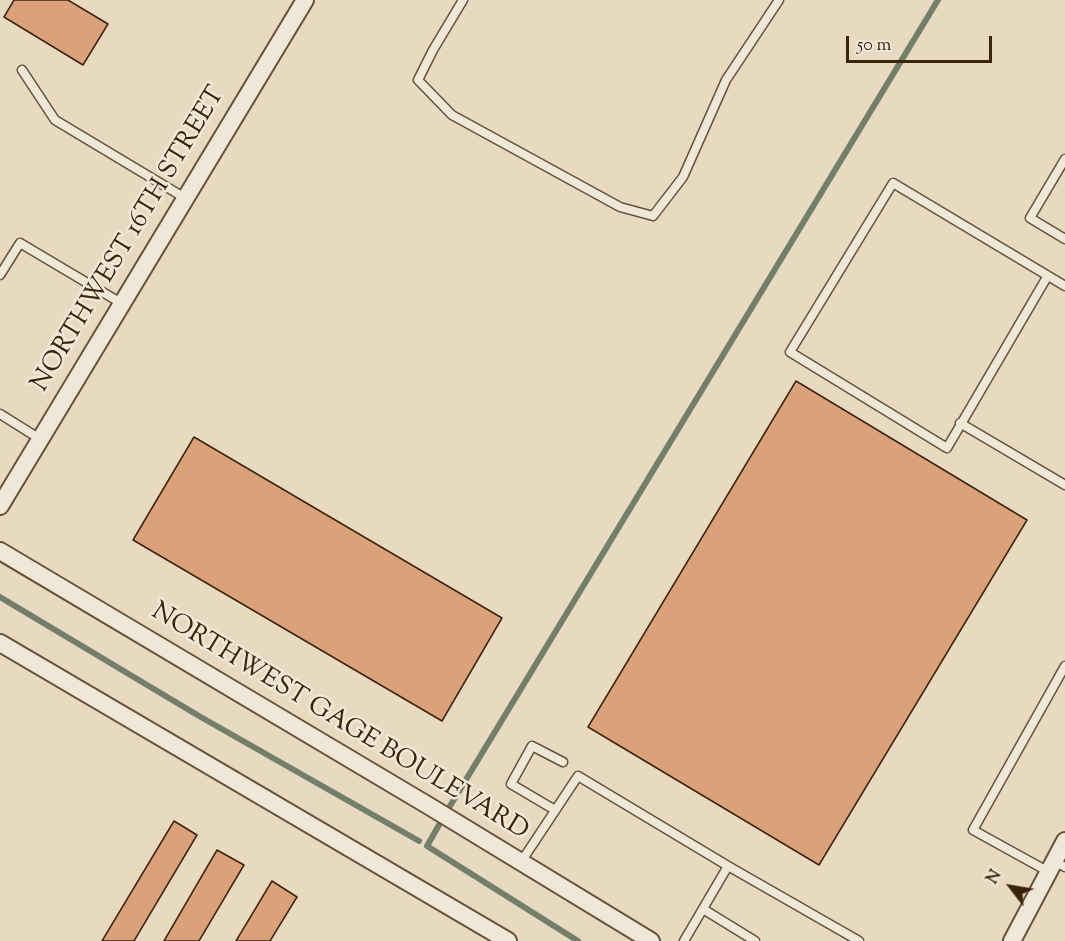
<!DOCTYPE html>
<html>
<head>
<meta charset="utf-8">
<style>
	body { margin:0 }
	#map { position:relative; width:1065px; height:941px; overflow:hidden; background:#e7dac1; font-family:"Sorts Mill Goudy",serif }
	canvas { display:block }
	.north { position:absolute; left:981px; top:857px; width:60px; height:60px; -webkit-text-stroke:4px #efe7d7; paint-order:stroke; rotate:301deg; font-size:16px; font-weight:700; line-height:24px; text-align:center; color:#3b240a }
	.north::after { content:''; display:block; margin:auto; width:21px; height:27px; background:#3b240a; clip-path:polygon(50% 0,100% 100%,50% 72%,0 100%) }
	.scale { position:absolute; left:846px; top:36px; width:146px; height:27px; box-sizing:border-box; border:3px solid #3b240a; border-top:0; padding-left:8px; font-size:18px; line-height:21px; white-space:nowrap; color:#3b240a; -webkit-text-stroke:4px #efe7d7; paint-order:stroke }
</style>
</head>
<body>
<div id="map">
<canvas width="1065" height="941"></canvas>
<div class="north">N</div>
<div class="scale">50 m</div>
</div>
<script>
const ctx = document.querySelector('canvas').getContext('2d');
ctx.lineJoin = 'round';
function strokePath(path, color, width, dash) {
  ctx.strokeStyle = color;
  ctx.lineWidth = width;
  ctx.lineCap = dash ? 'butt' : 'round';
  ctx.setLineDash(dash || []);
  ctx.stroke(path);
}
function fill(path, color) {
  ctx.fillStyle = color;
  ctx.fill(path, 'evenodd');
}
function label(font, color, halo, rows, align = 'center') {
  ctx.font = font + ' "Sorts Mill Goudy",serif';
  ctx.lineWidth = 5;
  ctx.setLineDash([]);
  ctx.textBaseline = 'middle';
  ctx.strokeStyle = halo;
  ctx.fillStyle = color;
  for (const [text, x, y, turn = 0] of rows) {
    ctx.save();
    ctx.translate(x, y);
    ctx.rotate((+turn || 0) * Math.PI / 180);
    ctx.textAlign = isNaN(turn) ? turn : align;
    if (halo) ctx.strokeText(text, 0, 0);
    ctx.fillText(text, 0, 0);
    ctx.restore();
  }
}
const stream = new Path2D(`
	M0,597L199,716L419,841
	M450,806L938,0
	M439,825L427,846L578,941`);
const building = new Path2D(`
	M14,0H68L108,24L83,65L4,17Z
	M796,381L1027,520L819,865L588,727Z
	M194,437L502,618L442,721L133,540Z
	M174,821L197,835L134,941H102Z
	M217,850L244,865L199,941H164Z
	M272,881L297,897L270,941H236Z`);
const service = new Path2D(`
	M463,0L433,50L418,80L452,115L620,207L653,216L683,177L726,80L779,0
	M22,70L55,120L185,198
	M1065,159L1030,218L1065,239
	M0,275L20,243L121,303
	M1047,277L947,448L790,352L893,183L1065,286
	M0,414L40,439
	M960,423L1065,485
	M555,810L511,784L532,746L563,762
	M1054,861L1065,867
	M521,862L578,776L728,866
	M1049,872L973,830L1065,666
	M703,909L755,941
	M684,941L728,866L859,941`);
const minor = new Path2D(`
	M0,506L305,0
	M0,551L429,806L651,941
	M0,643L508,941
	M1012,941L1065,841`);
const streetNames = [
	["NORTHWEST 16TH STREET",130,240,-59],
	["NORTHWEST GAGE BOULEVARD",339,723,31]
];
strokePath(stream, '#737f6b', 6);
fill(building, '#daa17b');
strokePath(building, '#3b240a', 1.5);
strokePath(service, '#665238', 11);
strokePath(minor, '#665238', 20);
strokePath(service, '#efe7d7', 8);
strokePath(minor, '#efe7d7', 16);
label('26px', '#3b240a', '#efe7d7', streetNames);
</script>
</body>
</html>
